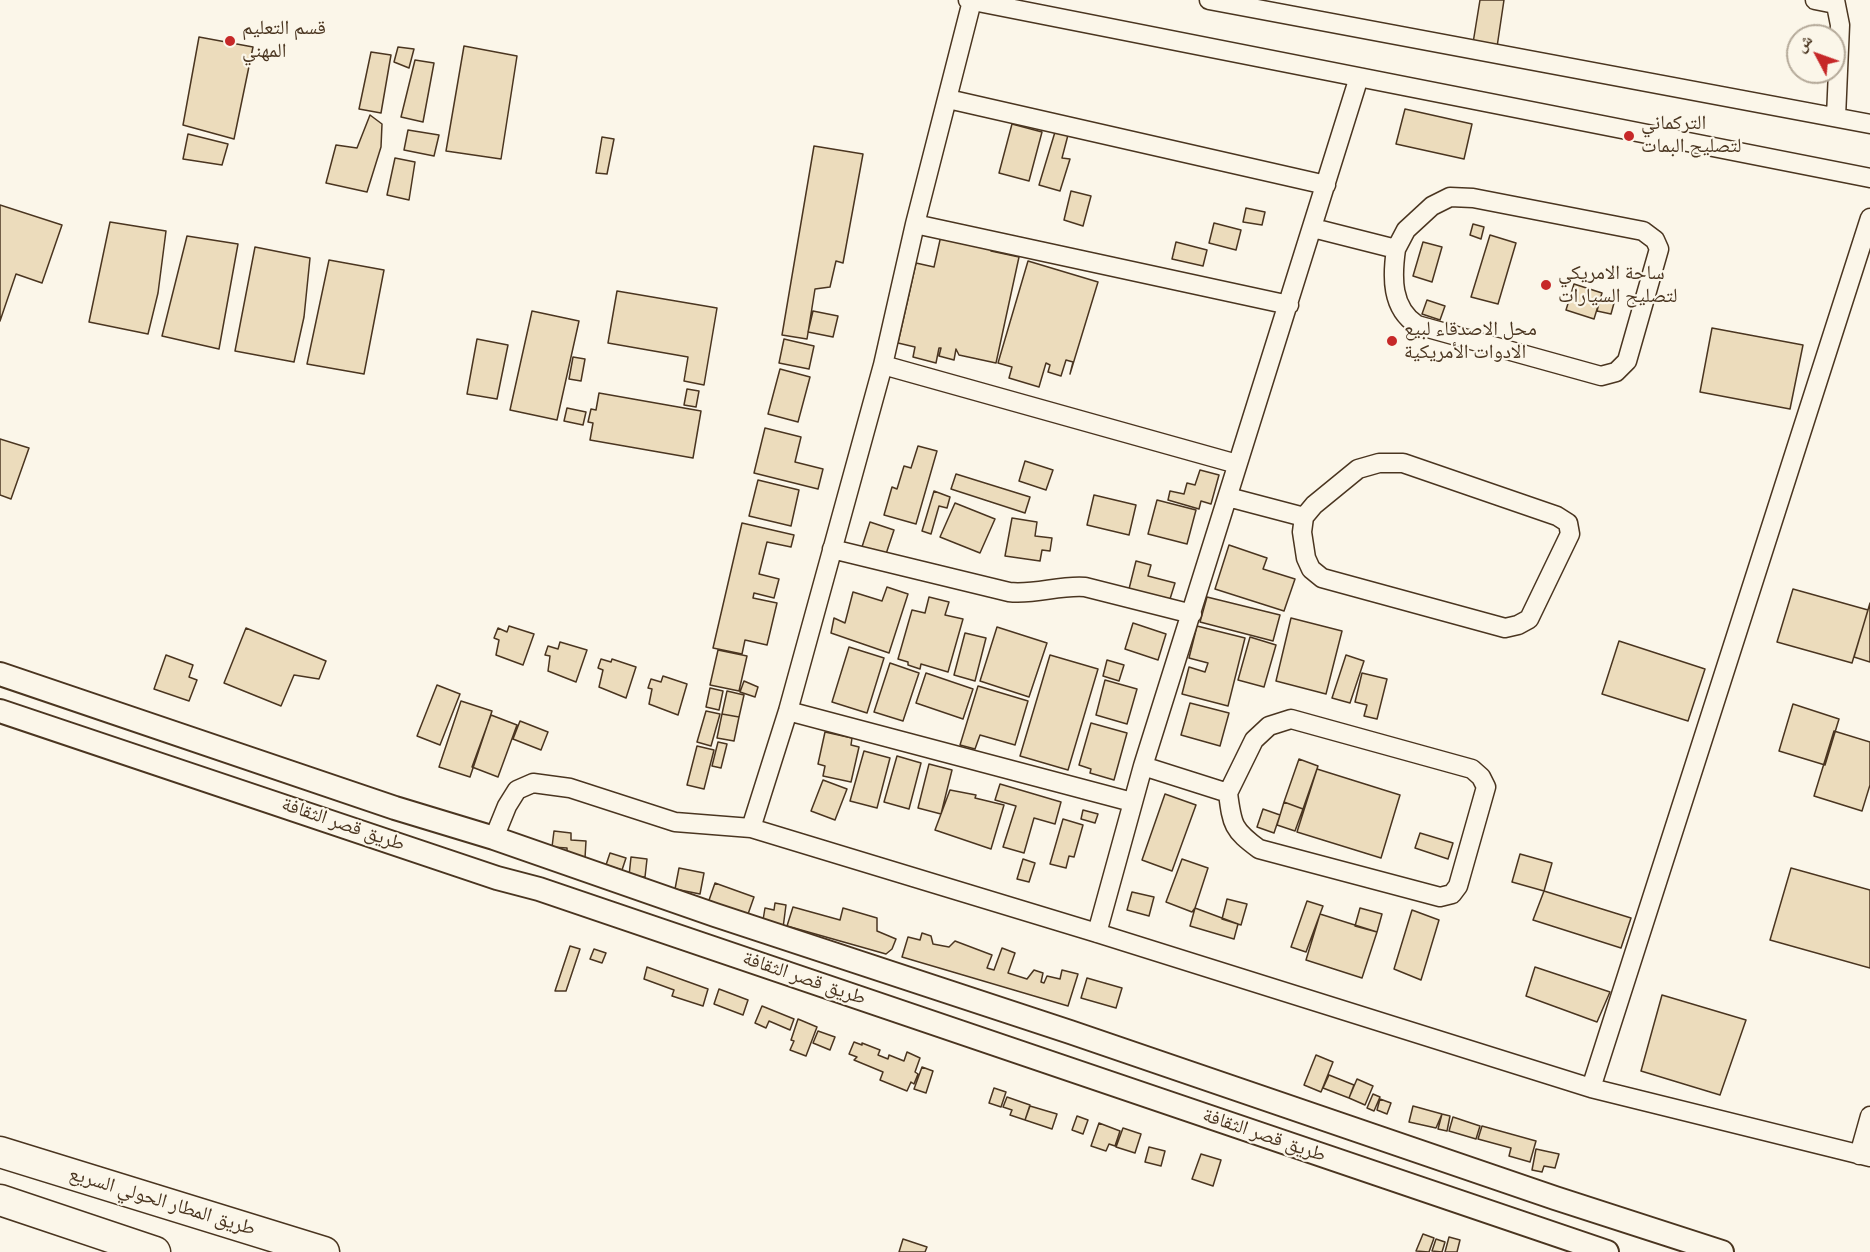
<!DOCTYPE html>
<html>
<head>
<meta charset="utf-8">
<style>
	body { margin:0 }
	#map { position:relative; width:1870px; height:1252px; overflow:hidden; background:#fbf6e9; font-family:"Roboto Condensed","Noto Naskh Arabic",sans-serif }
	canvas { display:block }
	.north { position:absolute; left:1786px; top:24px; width:60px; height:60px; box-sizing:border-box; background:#fbf6e9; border:2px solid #b4a999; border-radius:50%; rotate:311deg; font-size:16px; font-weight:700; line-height:24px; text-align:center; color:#4a3520 }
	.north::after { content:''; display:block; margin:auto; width:21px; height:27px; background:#c62828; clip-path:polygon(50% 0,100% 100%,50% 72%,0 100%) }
</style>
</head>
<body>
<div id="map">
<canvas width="1870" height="1252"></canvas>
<div class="north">ش</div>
</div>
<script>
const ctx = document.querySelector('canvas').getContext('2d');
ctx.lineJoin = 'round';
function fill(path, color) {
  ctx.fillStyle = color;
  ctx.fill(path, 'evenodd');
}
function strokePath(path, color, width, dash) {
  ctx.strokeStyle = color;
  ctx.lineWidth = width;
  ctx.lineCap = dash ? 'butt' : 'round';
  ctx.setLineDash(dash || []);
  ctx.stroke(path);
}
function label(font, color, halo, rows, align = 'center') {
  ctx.font = font + ' "Roboto Condensed","Noto Naskh Arabic",sans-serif';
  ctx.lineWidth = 4.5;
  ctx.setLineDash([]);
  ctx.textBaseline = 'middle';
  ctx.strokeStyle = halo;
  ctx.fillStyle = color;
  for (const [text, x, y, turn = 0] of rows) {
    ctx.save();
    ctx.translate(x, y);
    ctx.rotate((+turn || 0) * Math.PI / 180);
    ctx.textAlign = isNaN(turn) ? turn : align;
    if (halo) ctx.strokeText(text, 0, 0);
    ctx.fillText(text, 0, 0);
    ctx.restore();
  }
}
const building = new Path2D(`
	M1480,0H1504L1497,47L1473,43Z
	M199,37L253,47L234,139L183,125Z
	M464,46L517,56L501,159L446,151Z
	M398,47L414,49L409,68L394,62Z
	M371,52L391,55L381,113L359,109Z
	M415,60L434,63L423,122L401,117Z
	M1405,109L1472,124L1464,159L1396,144Z
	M370,115L382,124L381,147L367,192L326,183L336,145L357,148Z
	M1012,124L1042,132L1029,181L999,173Z
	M408,130L439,135L434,156L404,150Z
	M1055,132L1068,135L1062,158L1070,159L1060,191L1039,185Z
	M188,134L228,144L222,165L183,159Z
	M602,137L614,139L607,174L596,173Z
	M814,146L863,154L843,263L836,261L830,287L815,289L807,339L782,335Z
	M395,158L415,162L409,200L387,195Z
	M1071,191L1091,196L1083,226L1064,220Z
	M0,205L62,225L42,283L16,274L0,321Z
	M1246,208L1265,212L1262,225L1243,222Z
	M110,222L166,231L158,293L148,334L89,322Z
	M1214,223L1241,230L1236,250L1209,243Z
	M1473,224L1484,227L1481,239L1470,235Z
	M942,231L993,242L991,251L1019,257L996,363L959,355L956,349L954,360L939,356L941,348H939L936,363L913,357L915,347L898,343L916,263L934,267Z
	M1490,235L1516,243L1498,304L1471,297Z
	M187,236L238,244L219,349L162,336Z
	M1176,242L1207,250L1203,266L1172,259Z
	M1423,242L1442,247L1432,282L1413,276Z
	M255,247L310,258L304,317L294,362L235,351Z
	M329,260L384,270L364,374L307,364Z
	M1028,261L1098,282L1070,374L1073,362L1066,360L1061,376L1048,372L1050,365L1046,363L1039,387L1009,378L1012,367L998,363Z
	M1574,284L1602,293L1594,319L1566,310Z
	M617,291L717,308L704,385L684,381L688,357L608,343Z
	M1600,299L1614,303L1611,314L1597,311Z
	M1427,300L1445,306L1440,320L1422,314Z
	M532,311L579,321L557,420L510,410Z
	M813,311L838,316L833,337L808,332Z
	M1712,328L1803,345L1790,409L1700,392Z
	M477,339L508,345L497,399L467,394Z
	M784,339L814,346L809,369L779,363Z
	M573,357L585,359L581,381L569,379Z
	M780,369L810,377L798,422L768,414Z
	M687,389L699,391L696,407L684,405Z
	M599,393L701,411L693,458L590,440L593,423L588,422L591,409L596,410Z
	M567,408L586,412L583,425L564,421Z
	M765,428L801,437L795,462L823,469L818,489L754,473Z
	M0,439L29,448L11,499L0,495Z
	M918,446L937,451L916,524L884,515L892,487L897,489L904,466L911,468Z
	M1025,461L1053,470L1046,490L1019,481Z
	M1200,470L1219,475L1211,504L1201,501L1199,509L1168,500L1170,491L1184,494L1187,483L1195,485Z
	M956,474L1030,497L1025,513L951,489Z
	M758,480L799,490L791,526L749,516Z
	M934,491L950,497L947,508L939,506L931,534L922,531Z
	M1094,495L1136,505L1129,535L1087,525Z
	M1157,500L1196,510L1187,544L1148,534Z
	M955,503L995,519L980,553L940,537Z
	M1012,518L1037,522L1035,536L1052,538L1050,551L1042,550L1040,561L1005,556Z
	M870,522L894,530L885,557L861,550Z
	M742,523L794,535L791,547L767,542L759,574L779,579L774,598L754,593L753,598L777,603L767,645L745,640L742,654L713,648Z
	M1229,545L1267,558L1263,569L1295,579L1284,611L1215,589Z
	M1136,561L1151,565L1148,576L1175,583L1170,599L1129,589Z
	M887,587L908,594L889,653L831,633L834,618L845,623L853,592L882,601Z
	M1793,589L1868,610L1852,663L1777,642Z
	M929,597L949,602L945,615L963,619L948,672L921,664L920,669L908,665V662L898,659L912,610L925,613Z
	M1207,597L1280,615L1273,641L1200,622Z
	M1870,603V662L1854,657Z
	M1291,618L1342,631L1326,694L1276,681Z
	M1133,623L1166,634L1158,660L1125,649Z
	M509,626L534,634L523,665L496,655L499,640L494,638L498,628L507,632Z
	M1197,626L1245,638L1228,706L1182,694L1189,667L1205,672L1208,663L1189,658Z
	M997,627L1047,643L1029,697L980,681Z
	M246,628L326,661L319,679L294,675L281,706L224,683Z
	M965,633L986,638L975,681L954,675Z
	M1250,637L1276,645L1264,687L1238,680Z
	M1619,641L1705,669L1688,721L1602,694Z
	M560,642L587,650L576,682L548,671L550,656L545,655L548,646L558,649Z
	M849,647L884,658L867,713L832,702Z
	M718,650L747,656L739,691L710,685Z
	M166,655L193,665L189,677L197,680L189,701L154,689Z
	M1050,655L1098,669L1068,770L1020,756Z
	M1346,655L1364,661L1350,703L1332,698Z
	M601,659L611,662L612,659L636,667L626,698L599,687L603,670L598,668Z
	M1107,660L1124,665L1119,681L1103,676Z
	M890,663L919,673L903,721L874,712Z
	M926,673L973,689L963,719L916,703Z
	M1362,673L1387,679L1377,719L1364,716L1367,705L1355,702Z
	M663,676L687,684L678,715L649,704L652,689L648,688L651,679L661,682Z
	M1105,680L1137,689L1127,724L1096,715Z
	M744,681L758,687L755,697L740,692Z
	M437,685L460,694L440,745L417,736Z
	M978,686L1028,701L1015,745L980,735L975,749L960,745Z
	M710,688L723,691L719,710L706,707Z
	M727,691L744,695L739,717L722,714Z
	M461,701L492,711L470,777L439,767Z
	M1190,703L1229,713L1220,746L1181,735Z
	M1793,704L1839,719L1825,765L1779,751Z
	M706,711L720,714L711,746L697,742Z
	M722,714L739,717L734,741L717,738Z
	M491,715L517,725L498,777L472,767Z
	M520,721L548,732L541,750L513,739Z
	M1091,723L1127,733L1114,780L1090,773L1091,769L1079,765Z
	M1834,731L1870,742V785L1862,811L1814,796Z
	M825,732L852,738L851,745L859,747L851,782L823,776L825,766L818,764Z
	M718,742L727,744L721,768L712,766Z
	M697,746L714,750L704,789L687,785Z
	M864,751L890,758L877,808L850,801Z
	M897,756L921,763L909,809L884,802Z
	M1299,759L1318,766L1303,809L1284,802Z
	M929,764L952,770L941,814L918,808Z
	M1317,769L1400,795L1381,858L1297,832Z
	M823,780L847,789L835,820L811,811Z
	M1000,784L1061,802L1055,824L1034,818L1024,853L1003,847L1016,806L995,800Z
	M950,790L976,795L975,798L1004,805L991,849L935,830Z
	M1165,794L1196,805L1172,871L1142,860Z
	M1284,802L1303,809L1295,831L1277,825Z
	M1263,809L1280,815L1274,833L1257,827Z
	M1083,810L1098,814L1095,823L1081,819Z
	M1063,819L1083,825L1074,857L1069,856L1066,868L1050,864Z
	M554,831L571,833V840L586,841L585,858L567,856V848L552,847Z
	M1420,833L1453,843L1448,859L1415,848Z
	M610,853L626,858L622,870L606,865Z
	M1520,854L1552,863L1544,891L1512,882Z
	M631,857L647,859L645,877L629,876Z
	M1023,859L1035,863L1029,882L1017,879Z
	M1182,859L1208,868L1195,908L1192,912L1166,902Z
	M679,868L704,873L700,894L675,889Z
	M1791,868L1870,890V968L1770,940Z
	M715,883L754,897L747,917L708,903Z
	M1544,891L1631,918L1621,948L1533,920Z
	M1132,892L1154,897L1149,916L1127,910Z
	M1227,899L1247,904L1241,925L1222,919Z
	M1307,901L1323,906L1306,952L1291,947Z
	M775,903L786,905L783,928L763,920L765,908L774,910Z
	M793,907L840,920L843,908L877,918V931L896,939L892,949L886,954L787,926Z
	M1195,908L1238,924L1234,939L1190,926Z
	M1360,908L1382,914L1377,932L1355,926Z
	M1412,910L1439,920L1421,980L1394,969Z
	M1320,914L1377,932L1362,978L1306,960Z
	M922,933L931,936L933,944L949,947L955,941L992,955L987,968L994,970L1002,948L1015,953L1008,973L1027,979L1034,970L1043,973L1041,982L1044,983L1047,976L1060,979L1062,970L1078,974L1068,1006L902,957L908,937L920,940Z
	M570,946L580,949L566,991H555Z
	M594,949L606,953L602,963L590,959Z
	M647,967L708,989L703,1006L672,996L674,990L644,979Z
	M1535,967L1610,992L1597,1022L1526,996Z
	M1087,978L1122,988L1116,1008L1081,998Z
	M719,989L748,1000L743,1015L714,1004Z
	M1662,995L1746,1020L1720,1095L1641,1071Z
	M762,1006L794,1019L790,1030L769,1021L766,1028L755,1023Z
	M798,1019L817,1027L806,1056L790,1050L794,1041L791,1040Z
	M818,1031L835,1037L830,1050L813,1043Z
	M854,1042L862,1045V1043L880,1050L878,1055L888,1059L889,1055L904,1061L907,1052L920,1058L915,1072L918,1074L914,1084L911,1082L907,1091L880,1080L883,1072L854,1060L857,1057L849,1054Z
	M1316,1055L1333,1062L1321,1092L1304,1085Z
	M922,1067L933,1071L926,1093L914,1089Z
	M1329,1075L1354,1085L1349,1098L1323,1088Z
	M1357,1079L1373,1086L1365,1105L1349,1098Z
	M994,1088L1006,1092L1001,1107L989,1103Z
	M1373,1094L1380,1097L1374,1111L1367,1108Z
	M1007,1097L1030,1105L1025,1120L1010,1115L1012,1110L1003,1107Z
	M1380,1099L1391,1103L1387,1114L1377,1110Z
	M1030,1106L1057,1114L1052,1129L1025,1120Z
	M1413,1106L1442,1114L1436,1128L1409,1122Z
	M1442,1114L1450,1116L1447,1131L1438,1129Z
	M1077,1116L1088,1120L1083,1134L1072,1130Z
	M1453,1117L1480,1126L1476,1139L1449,1131Z
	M1099,1123L1120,1131L1115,1146L1109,1144L1106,1151L1091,1146Z
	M1482,1126L1536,1141L1530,1162L1509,1156L1511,1148L1478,1139Z
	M1123,1128L1141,1134L1135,1153L1116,1147Z
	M1149,1147L1165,1151L1161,1166L1145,1162Z
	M1536,1149L1559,1154L1555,1168L1544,1166L1542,1172L1532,1170Z
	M1201,1154L1221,1160L1213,1186L1192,1179Z
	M1423,1234L1434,1238L1429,1252L1416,1251Z
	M1449,1237L1460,1240L1457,1252H1445Z
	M903,1239L927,1247L925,1252H899Z
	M1436,1239L1445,1242L1442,1252L1432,1251Z`);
const minor = new Path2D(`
	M968,0L1870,178
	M1209,0L1870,124
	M1815,0L1835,4
	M1835,0L1840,25L1836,117
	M972,1L915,224L883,365L1237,464
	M948,99L1326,185
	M915,224L1289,305
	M1313,228L1396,249C1392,277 1391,308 1417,325L1601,376L1616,372L1627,361L1659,249L1655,240L1643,231L1473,198L1450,197L1432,206L1406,230L1396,249
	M1379,463H1403L1557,516L1568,523L1570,534L1529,619L1518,625L1505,628L1322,578L1311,569L1306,558L1302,532L1304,517L1314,505L1358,469Z
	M1228,497L1304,517
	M832,549L1009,592C1035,595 1059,585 1085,587L1192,614
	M788,711L1132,802
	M1143,766L1228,793C1232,825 1233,830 1259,849L1440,897L1452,894L1458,886L1486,787L1481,777L1472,769L1291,719L1269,726L1254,740L1228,793
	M751,828L788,711L883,365
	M494,838L507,806L517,790L533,783L570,788L675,822L751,828L1097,933L1591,1088L1870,1157
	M1097,933L1143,766L1359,77
	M1591,1088L1870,218
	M1859,1155L1870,1116`);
const tertiary = new Path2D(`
	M0,674L395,808L494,838L715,915L1070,1032L1555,1198L1722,1252
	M0,711L497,878L539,889L1607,1252`);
const trunk = new Path2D(`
	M0,1152L324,1252
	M0,1200L155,1252`);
const markers = [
	[230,41,6,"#c62828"],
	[1629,136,6,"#c62828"],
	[1546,285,6,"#c62828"],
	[1392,341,6,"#c62828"]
];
const poiNames = [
	["قسم التعليم",242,29],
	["المهني",242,52],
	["التركماني",1641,124],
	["لتصليح البمات",1641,147],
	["ساحة الامريكي",1558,274],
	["لتصليح السيارات",1558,297],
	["محل الاصدقاء لبيع",1404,330],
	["الادوات الأمريكية",1404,353]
];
const streetNames = [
	["طريق قصر الثقافة",343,825,19],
	["طريق قصر الثقافة",804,979,19],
	["طريق قصر الثقافة",1264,1136,19],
	["طريق المطار الحولي السريع",162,1202,17]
];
fill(building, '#ecdcbc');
strokePath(building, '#4a3520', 1.5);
strokePath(minor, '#4a3520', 21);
strokePath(tertiary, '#4a3520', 26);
strokePath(trunk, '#4a3520', 33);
strokePath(minor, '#fbf6e9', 18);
strokePath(tertiary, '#fbf6e9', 22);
strokePath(trunk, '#fbf6e9', 30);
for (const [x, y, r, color] of markers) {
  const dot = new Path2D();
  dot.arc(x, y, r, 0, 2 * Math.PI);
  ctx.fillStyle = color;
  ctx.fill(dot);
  strokePath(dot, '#fbf6e9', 2);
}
label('20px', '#4a3520', '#fbf6e9', poiNames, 'left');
label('20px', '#4a3520', '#fbf6e9', streetNames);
</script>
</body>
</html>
